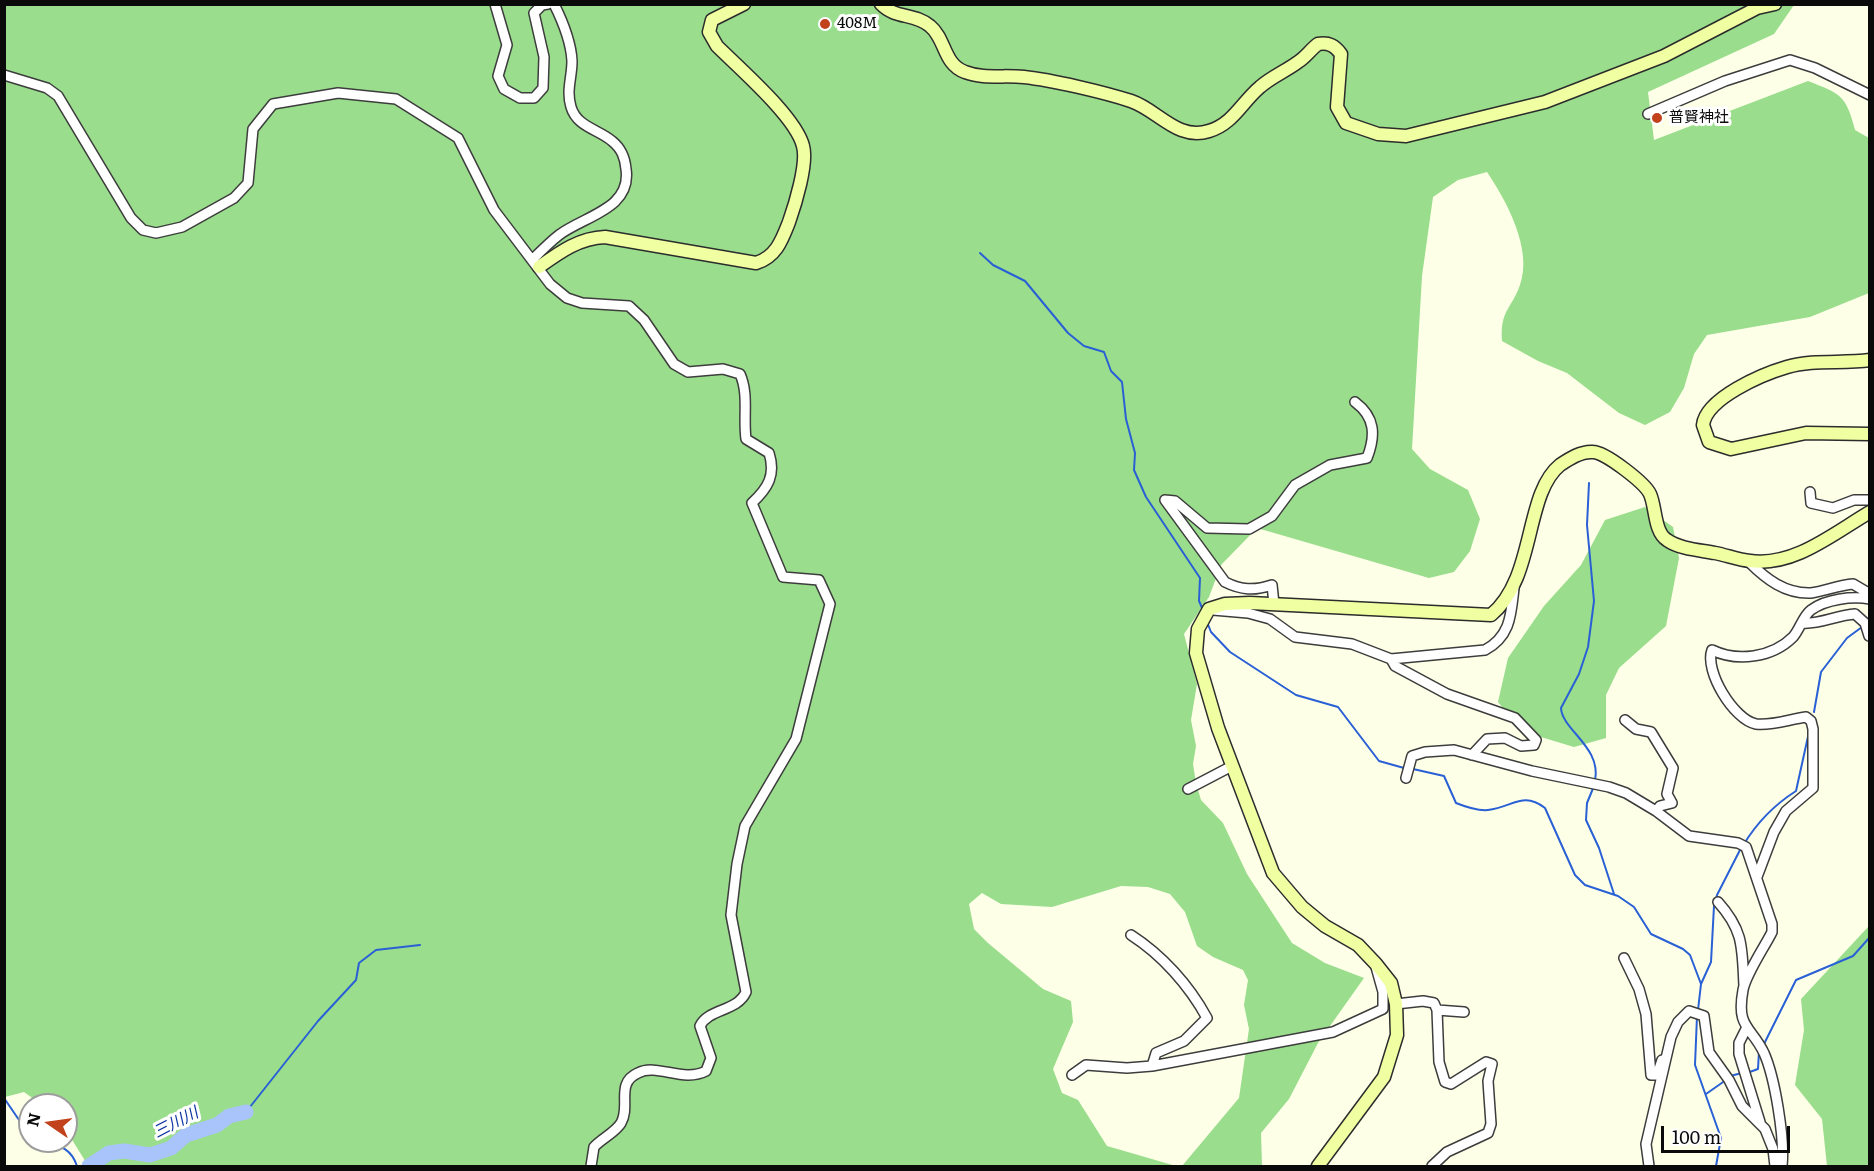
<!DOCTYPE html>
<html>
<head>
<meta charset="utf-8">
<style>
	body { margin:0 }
	#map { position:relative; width:1874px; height:1171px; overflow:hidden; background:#fdffe7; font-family:Literata,serif }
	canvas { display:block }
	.frame { position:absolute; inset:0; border:6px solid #0a0a0a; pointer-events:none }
	.north { position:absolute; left:18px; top:1093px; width:60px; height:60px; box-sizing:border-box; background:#fff; border:2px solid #9d9d9d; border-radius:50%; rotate:283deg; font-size:16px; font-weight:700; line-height:24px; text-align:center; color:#0a0a0a }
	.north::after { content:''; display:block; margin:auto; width:21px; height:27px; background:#c1421b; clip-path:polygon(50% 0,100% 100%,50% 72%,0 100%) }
	.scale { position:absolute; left:1661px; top:1126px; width:129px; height:27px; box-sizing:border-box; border:3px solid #0a0a0a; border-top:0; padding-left:8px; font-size:18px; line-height:21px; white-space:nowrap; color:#0a0a0a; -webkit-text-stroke:4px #fff; paint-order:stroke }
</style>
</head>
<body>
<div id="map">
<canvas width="1874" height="1171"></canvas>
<div class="frame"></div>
<div class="north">N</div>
<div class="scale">100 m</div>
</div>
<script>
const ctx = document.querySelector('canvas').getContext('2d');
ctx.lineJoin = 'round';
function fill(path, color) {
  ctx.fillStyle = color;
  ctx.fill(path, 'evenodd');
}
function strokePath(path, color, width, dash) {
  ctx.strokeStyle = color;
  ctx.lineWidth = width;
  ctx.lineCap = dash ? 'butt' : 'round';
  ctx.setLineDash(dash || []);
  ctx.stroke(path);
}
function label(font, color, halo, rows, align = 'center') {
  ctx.font = font + ' Literata,"Noto Sans JP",serif';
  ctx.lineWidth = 6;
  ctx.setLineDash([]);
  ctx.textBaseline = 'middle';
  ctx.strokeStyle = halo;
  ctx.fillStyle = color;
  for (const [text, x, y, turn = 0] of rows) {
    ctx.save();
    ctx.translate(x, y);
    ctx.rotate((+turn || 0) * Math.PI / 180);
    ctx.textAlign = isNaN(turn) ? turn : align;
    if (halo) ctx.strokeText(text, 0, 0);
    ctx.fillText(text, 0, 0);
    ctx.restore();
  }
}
const forest = new Path2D(`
	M5,5H1794L1774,34L1648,92L1654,140L1808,81C1841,94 1846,95 1855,130L1869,138V293L1810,317L1707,335L1694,354L1684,388L1670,412L1645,425L1619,413L1567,373L1538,361L1502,341C1500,310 1511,310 1520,285C1533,249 1506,200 1487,172L1458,180L1433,197L1422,276L1412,449L1430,469L1468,490L1480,519L1470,551L1454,572L1429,578L1257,528L1221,565L1209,597L1184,634L1197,684L1191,720L1196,746L1193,764L1196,783L1201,800L1223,823L1247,874L1292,943L1325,963L1364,978L1318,1043L1289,1099L1261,1133L1262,1166H1182L1239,1098L1249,1029L1244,1005L1248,980L1243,970L1213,957L1197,946L1185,912L1170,894L1148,887L1121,886L1052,907L1001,904L982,893L969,904L974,929L988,943L1043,989L1071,1001L1073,1022L1053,1069L1062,1093L1078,1100L1107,1146L1176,1166H86L84,1159L66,1130V1105H42L24,1092L5,1097Z
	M1645,507L1673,527L1679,558L1666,626L1619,668L1606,695V738L1574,747L1521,731L1498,702L1508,658L1544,606L1581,565L1605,520Z
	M1869,918V1166H1827L1822,1119L1795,1085L1804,1030L1801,999L1868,927Z`);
const stream = new Path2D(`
	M980,253L993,265L1025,281L1068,333L1084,346L1104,352L1111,371L1122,382L1126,419L1135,453L1134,470L1146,497L1200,578L1199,601L1203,610
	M1589,483L1587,525L1594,601L1588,647L1579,674L1561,708C1562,730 1602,747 1595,781
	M1207,622L1211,632L1230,652L1296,695L1338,707L1379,761L1404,768
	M1814,712L1821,672L1847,638L1862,627
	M1413,769L1444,776L1456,803C1466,807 1478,811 1488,810C1513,807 1523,791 1545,808L1575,875L1585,885L1618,896L1634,907L1651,934L1683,949L1690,955L1701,984L1698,1010
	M1594,786L1587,803L1586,820L1599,848L1614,894
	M1744,844C1758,821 1774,805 1796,791L1809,732
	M1701,984L1711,962L1714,906L1717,895L1741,848
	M1697,1016L1695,1065L1721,1138L1716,1166
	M1764,1044L1796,980L1853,956L1870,937
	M1747,1073L1758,1069L1759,1051
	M1730,1076L1742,1073
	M1706,1094L1726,1080
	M4,1098L30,1136
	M246,1112L318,1021L356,980L359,963L376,950L420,945
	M43,1141C60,1146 71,1148 77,1166`);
const river = new Path2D(`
	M89,1166L109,1153L124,1151L150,1155L171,1148L186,1135L217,1125L229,1116L246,1112`);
const street = new Path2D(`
	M495,4L507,45L498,76L504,89L520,98H534L543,88L544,57L534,13L542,5L548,4
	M4,75L47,88L58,96L131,218L143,230L156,233L182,227L234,198L248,183L253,129L273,104L338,93L396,99L458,138L494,210L550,284L567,298L582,303L629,306L644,320L674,364L688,372L723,369L740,374C749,394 743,417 746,439L769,453C776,475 768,488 752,503L783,577L819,580L830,604L796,739L745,826L737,864L731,915L746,992C737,1012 709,1008 700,1026L711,1058L706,1071C683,1083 657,1063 638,1073C615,1083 631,1106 621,1123C616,1132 601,1139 594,1147L591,1166
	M1648,114L1725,81L1790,60L1815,68L1870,95
	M532,260C541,251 550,242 559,235C584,216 632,209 626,169C625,158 622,149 612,141C598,129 577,127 571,107C566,90 572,78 572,61C571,41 563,22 554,4
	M1810,492L1811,503L1833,508L1854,500H1870
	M1165,500L1175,501L1207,528L1249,529L1272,516L1295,485L1330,465L1367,458C1376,435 1375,417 1355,402
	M1165,500L1225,582C1241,590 1254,591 1272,585L1274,604
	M1749,562C1766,579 1785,594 1811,593C1825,591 1839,585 1853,584L1870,594
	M1213,610L1248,613L1270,619L1295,637L1352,644L1391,659L1485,650C1511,636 1511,614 1514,588
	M1802,623C1818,625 1837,615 1855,614L1865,623L1869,636
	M1391,659L1395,666L1447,694L1515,718L1536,740L1534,745L1521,746L1505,738L1487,739L1472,755
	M1625,720L1636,729L1651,732L1673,768L1667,794L1672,803L1660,806L1656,811
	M1406,778L1412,756L1425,752L1454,750L1532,771L1609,787L1626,793L1656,811L1689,836L1738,843L1746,847L1772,924V932C1764,948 1746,974 1743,990C1736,1028 1751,1026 1764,1053C1775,1078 1785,1139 1782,1166
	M1188,789L1232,766
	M1757,877L1774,832L1786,811L1813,788V729L1811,721L1806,717C1790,719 1772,726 1756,724C1734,720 1704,671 1712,650C1737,662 1772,658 1793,637C1800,629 1803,616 1811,610C1826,599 1852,596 1870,599
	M1718,902C1744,931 1742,948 1744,986
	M1131,935C1162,955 1189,985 1207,1018L1184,1041L1156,1053L1152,1066
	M1624,958L1639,989L1646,1014L1651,1075H1657L1662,1060
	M1396,1004L1423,1001L1434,1003L1437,1010L1439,1062L1445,1082L1451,1084L1486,1062L1492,1064L1488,1081L1491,1124L1488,1133L1447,1152L1432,1166
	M1437,1010L1464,1012
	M1746,1029L1739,1043V1054L1760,1122
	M1072,1075L1086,1065L1127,1068L1152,1066L1333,1032L1383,1009V992L1376,967
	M1649,1166L1646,1144L1671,1037L1678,1022L1689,1011L1704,1016L1709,1052L1729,1080L1742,1106L1765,1129L1773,1149L1775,1166`);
const secondary = new Path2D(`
	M881,4C895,19 915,13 930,26C946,39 943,64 965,72C983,79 1004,75 1024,77C1052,80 1103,92 1131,101C1158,110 1177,141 1209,131C1233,124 1242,102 1260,87C1271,77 1286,71 1298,62C1306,57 1311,49 1318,44C1329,42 1335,46 1341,54L1337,107L1346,123L1378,134L1406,136L1545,102L1664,56L1757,8L1775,4
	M539,267C560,252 579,238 605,237L756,263C776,257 782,240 789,222C795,205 808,163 803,146C796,117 739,68 717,46L709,32L712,20L744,4
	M1870,360C1842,364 1814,359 1787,367C1763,374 1706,398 1703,425L1709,442L1731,449L1806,433L1870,434
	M1318,1166L1384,1077L1397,1035L1396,1004L1391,983L1376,964L1358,945L1325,926L1302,907L1273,873L1218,728L1196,653L1198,629L1209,609L1225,604L1250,603L1491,615C1536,578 1524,494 1560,465C1569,459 1581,451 1593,452C1605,452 1645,483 1650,494C1656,507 1654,532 1667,540C1680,549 1699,550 1715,553C1726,555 1739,560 1750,561C1794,567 1834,533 1870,512`);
const markers = [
	[825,24,6,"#c1421b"],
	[1657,118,6,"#c1421b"]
];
const poiNames = [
	["408M",837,24],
	["普賢神社",1669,118]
];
const waterNames = [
	["三川川",176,1123,-27]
];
fill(forest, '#9add8d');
strokePath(stream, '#2a60d5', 2);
strokePath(river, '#a8c4fa', 15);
strokePath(street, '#3d3d3d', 12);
strokePath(secondary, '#2c2c2c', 15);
strokePath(street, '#fff', 9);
strokePath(secondary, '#efffa2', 12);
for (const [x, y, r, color] of markers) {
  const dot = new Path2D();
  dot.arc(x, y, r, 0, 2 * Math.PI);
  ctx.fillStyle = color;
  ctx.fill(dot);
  strokePath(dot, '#fff', 2);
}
label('15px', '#0a0a0a', '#fff', poiNames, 'left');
label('italic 16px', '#0d36a2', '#fff', waterNames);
</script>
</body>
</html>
